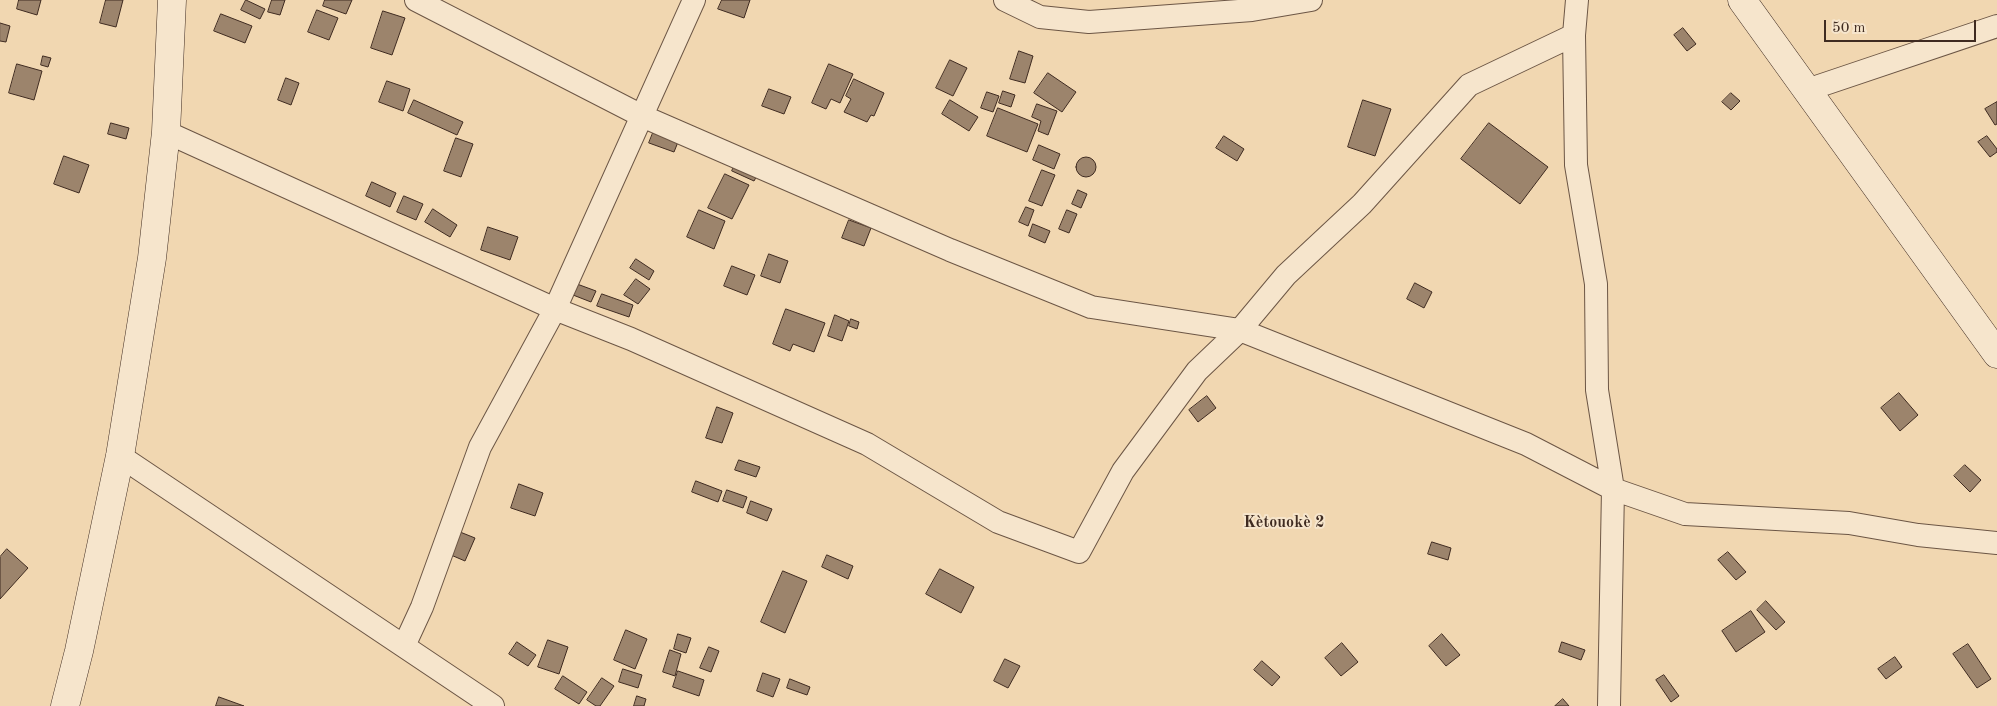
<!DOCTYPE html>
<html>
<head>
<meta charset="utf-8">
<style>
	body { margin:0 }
	#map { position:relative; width:1997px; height:706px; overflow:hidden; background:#f1d7b1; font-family:"Old Standard TT",serif }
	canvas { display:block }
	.scale { position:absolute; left:1824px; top:20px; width:152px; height:22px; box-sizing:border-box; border:2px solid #3f2b21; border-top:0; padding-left:6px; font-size:15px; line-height:18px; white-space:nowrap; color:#3f2b21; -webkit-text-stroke:4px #f6e5cc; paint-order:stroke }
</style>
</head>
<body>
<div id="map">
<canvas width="1997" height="706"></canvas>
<div class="scale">50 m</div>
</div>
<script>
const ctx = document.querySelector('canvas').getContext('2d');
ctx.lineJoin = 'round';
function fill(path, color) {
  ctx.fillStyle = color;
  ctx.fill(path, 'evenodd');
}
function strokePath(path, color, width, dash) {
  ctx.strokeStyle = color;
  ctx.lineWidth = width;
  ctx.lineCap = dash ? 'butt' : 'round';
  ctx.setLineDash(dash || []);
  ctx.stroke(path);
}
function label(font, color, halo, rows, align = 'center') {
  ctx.font = font + ' "Old Standard TT",serif';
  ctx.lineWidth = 4;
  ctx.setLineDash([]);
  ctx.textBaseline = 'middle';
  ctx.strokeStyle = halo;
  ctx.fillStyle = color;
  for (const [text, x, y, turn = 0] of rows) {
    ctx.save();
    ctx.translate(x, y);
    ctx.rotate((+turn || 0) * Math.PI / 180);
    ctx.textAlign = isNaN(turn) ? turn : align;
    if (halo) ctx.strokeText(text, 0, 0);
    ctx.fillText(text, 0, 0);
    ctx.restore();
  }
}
const building = new Path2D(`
	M19,0H41L37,15L17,9Z
	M106,0H123L116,27L100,23Z
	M246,0L265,9L260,19L241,10Z
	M272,0H285L280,15L268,12Z
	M325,0H352L346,14L323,6Z
	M722,0H750L744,18L718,9Z
	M317,10L338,18L329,40L308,32Z
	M383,11L405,18L392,55L371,48Z
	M221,14L252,26L245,43L214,31Z
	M0,23L10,26L6,42L0,41Z
	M1683,28L1696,44L1687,51L1674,35Z
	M1019,51L1033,56L1025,83L1010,79Z
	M43,56L51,58L48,67L41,65Z
	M950,60L967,68L953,96L936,88Z
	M17,64L42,71L34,100L9,93Z
	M829,64L853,74L840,103L831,99L826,109L812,103Z
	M1048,73L1076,92L1062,112L1034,93Z
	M286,78L299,83L291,105L278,100Z
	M854,79L884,93L874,116L871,115L867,122L844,112L851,99L846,96Z
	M387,81L410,89L403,111L379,102Z
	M769,89L791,97L784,114L762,106Z
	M1003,91L1015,95L1011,107L999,103Z
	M987,92L999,96L993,112L981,108Z
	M1731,93L1740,101L1731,110L1722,102Z
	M414,100L463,122L457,135L408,113Z
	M950,100L978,117L969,131L942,114Z
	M1363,100L1391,109L1375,156L1348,147Z
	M1997,102V124L1995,125L1985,109Z
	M1037,104L1057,111L1048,135L1038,131L1041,121L1032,117Z
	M998,108L1038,124L1027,152L987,136Z
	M111,123L129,128L126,139L108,134Z
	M1489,123L1548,167L1520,204L1461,159Z
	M655,128L680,137L674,152L649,143Z
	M1224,136L1244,149L1237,161L1216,148Z
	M1987,136L1997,149V152L1990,157L1978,142Z
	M456,138L473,144L461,177L444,171Z
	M1039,145L1060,154L1054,169L1033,160Z
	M64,156L89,165L79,193L54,184Z
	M1076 167a10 10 0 1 1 20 0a10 10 0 1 1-20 0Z
	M736,162L759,172L754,181L732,171Z
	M1042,170L1055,175L1042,206L1029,201Z
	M725,174L749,185L732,219L708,208Z
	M372,182L396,193L390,207L366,196Z
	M1078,190L1087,194L1081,208L1072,204Z
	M404,196L423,204L416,220L397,212Z
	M1026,207L1034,210L1028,226L1019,222Z
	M433,209L457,225L450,237L425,222Z
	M699,210L725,221L714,249L687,237Z
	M1067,210L1077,214L1069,233L1059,229Z
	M849,220L871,228L864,246L842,238Z
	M1033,224L1050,231L1045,243L1029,236Z
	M488,227L518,237L510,260L481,250Z
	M769,254L788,261L780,283L761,276Z
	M636,259L654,271L649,280L630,268Z
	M732,266L755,275L747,295L724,286Z
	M636,279L650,289L638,304L624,295Z
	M1415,283L1432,292L1424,308L1407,299Z
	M577,284L596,291L591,302L573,295Z
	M602,294L633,305L629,317L597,306Z
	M786,309L825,323L814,352L793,344L790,351L773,344Z
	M835,315L849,321L842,341L828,336Z
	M851,319L859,322L857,329L849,326Z
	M1899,393L1918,415L1900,431L1881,408Z
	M1207,396L1216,408L1198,422L1189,410Z
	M717,407L733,413L722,443L706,438Z
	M739,460L760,467L756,477L735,470Z
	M1965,465L1981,480L1970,492L1954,476Z
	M696,481L722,491L718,502L692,492Z
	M519,484L543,493L535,516L511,508Z
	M727,490L747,497L743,508L723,501Z
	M751,501L772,509L767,521L747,513Z
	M460,532L475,538L465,561L451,555Z
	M1432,542L1451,548L1448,560L1428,554Z
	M7,549L28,568L0,599V557Z
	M1728,552L1746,572L1736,580L1718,560Z
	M827,555L853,566L848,579L822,567Z
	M940,569L974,587L961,613L926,594Z
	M783,571L807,581L785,633L761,622Z
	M1766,601L1785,622L1776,630L1757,610Z
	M1751,611L1765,632L1736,652L1722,631Z
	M626,630L647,639L635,669L614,660Z
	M678,634L691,638L686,653L674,649Z
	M1442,634L1460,655L1446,666L1429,646Z
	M548,640L568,647L559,674L538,667Z
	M517,642L536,655L528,666L509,654Z
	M1562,642L1585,650L1581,660L1559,652Z
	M1342,643L1358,662L1341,676L1325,658Z
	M1968,644L1991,679L1977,688L1953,654Z
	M709,647L719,651L711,672L700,668Z
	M670,650L681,654L675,676L663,672Z
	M1895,657L1902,667L1886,679L1878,669Z
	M1005,659L1020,666L1008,688L994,681Z
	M1262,661L1280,677L1272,686L1254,670Z
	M623,669L642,675L638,688L619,682Z
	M678,671L704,680L699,696L673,687Z
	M763,673L780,679L773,697L757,691Z
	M1664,675L1679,696L1671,702L1656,680Z
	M563,676L587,692L579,704L555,689Z
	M602,678L614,686L600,706H596L587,700Z
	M790,679L810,687L807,695L787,688Z
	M637,696L646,699L644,706H634Z
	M219,697L244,706H216Z
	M1563,699L1569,706H1555Z`);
const street = new Path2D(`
	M416,0L642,116L950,250L1091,307L1240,330L1526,444L1613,489L1685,514L1849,523L1918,535L1997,543
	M1005,0L1040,17L1089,22L1252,10L1311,0
	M1577,0L1574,35L1576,165L1596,284L1597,390L1613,489L1609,706
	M1807,90L1997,26
	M166,132L555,309L631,339L867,444L998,522L1079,552L1123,471L1197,371L1240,330L1286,275L1362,204L1469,85L1574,35
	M120,456L493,706
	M404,646L422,607L480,447L555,309L694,0`);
const secondary = new Path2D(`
	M1742,0L1997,354
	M65,706L79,651L120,456L152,258L166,132L172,0`);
const neighbourhoodNames = [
	["Kètouokè 2",1284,523]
];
fill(building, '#9c846c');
strokePath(building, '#3f2b21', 1);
strokePath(street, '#6c5645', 24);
strokePath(secondary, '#3f2b21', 29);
strokePath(street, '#f6e5cc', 22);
strokePath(secondary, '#f6e5cc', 28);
label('bold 16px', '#3f2b21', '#f6e5cc', neighbourhoodNames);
</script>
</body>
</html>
